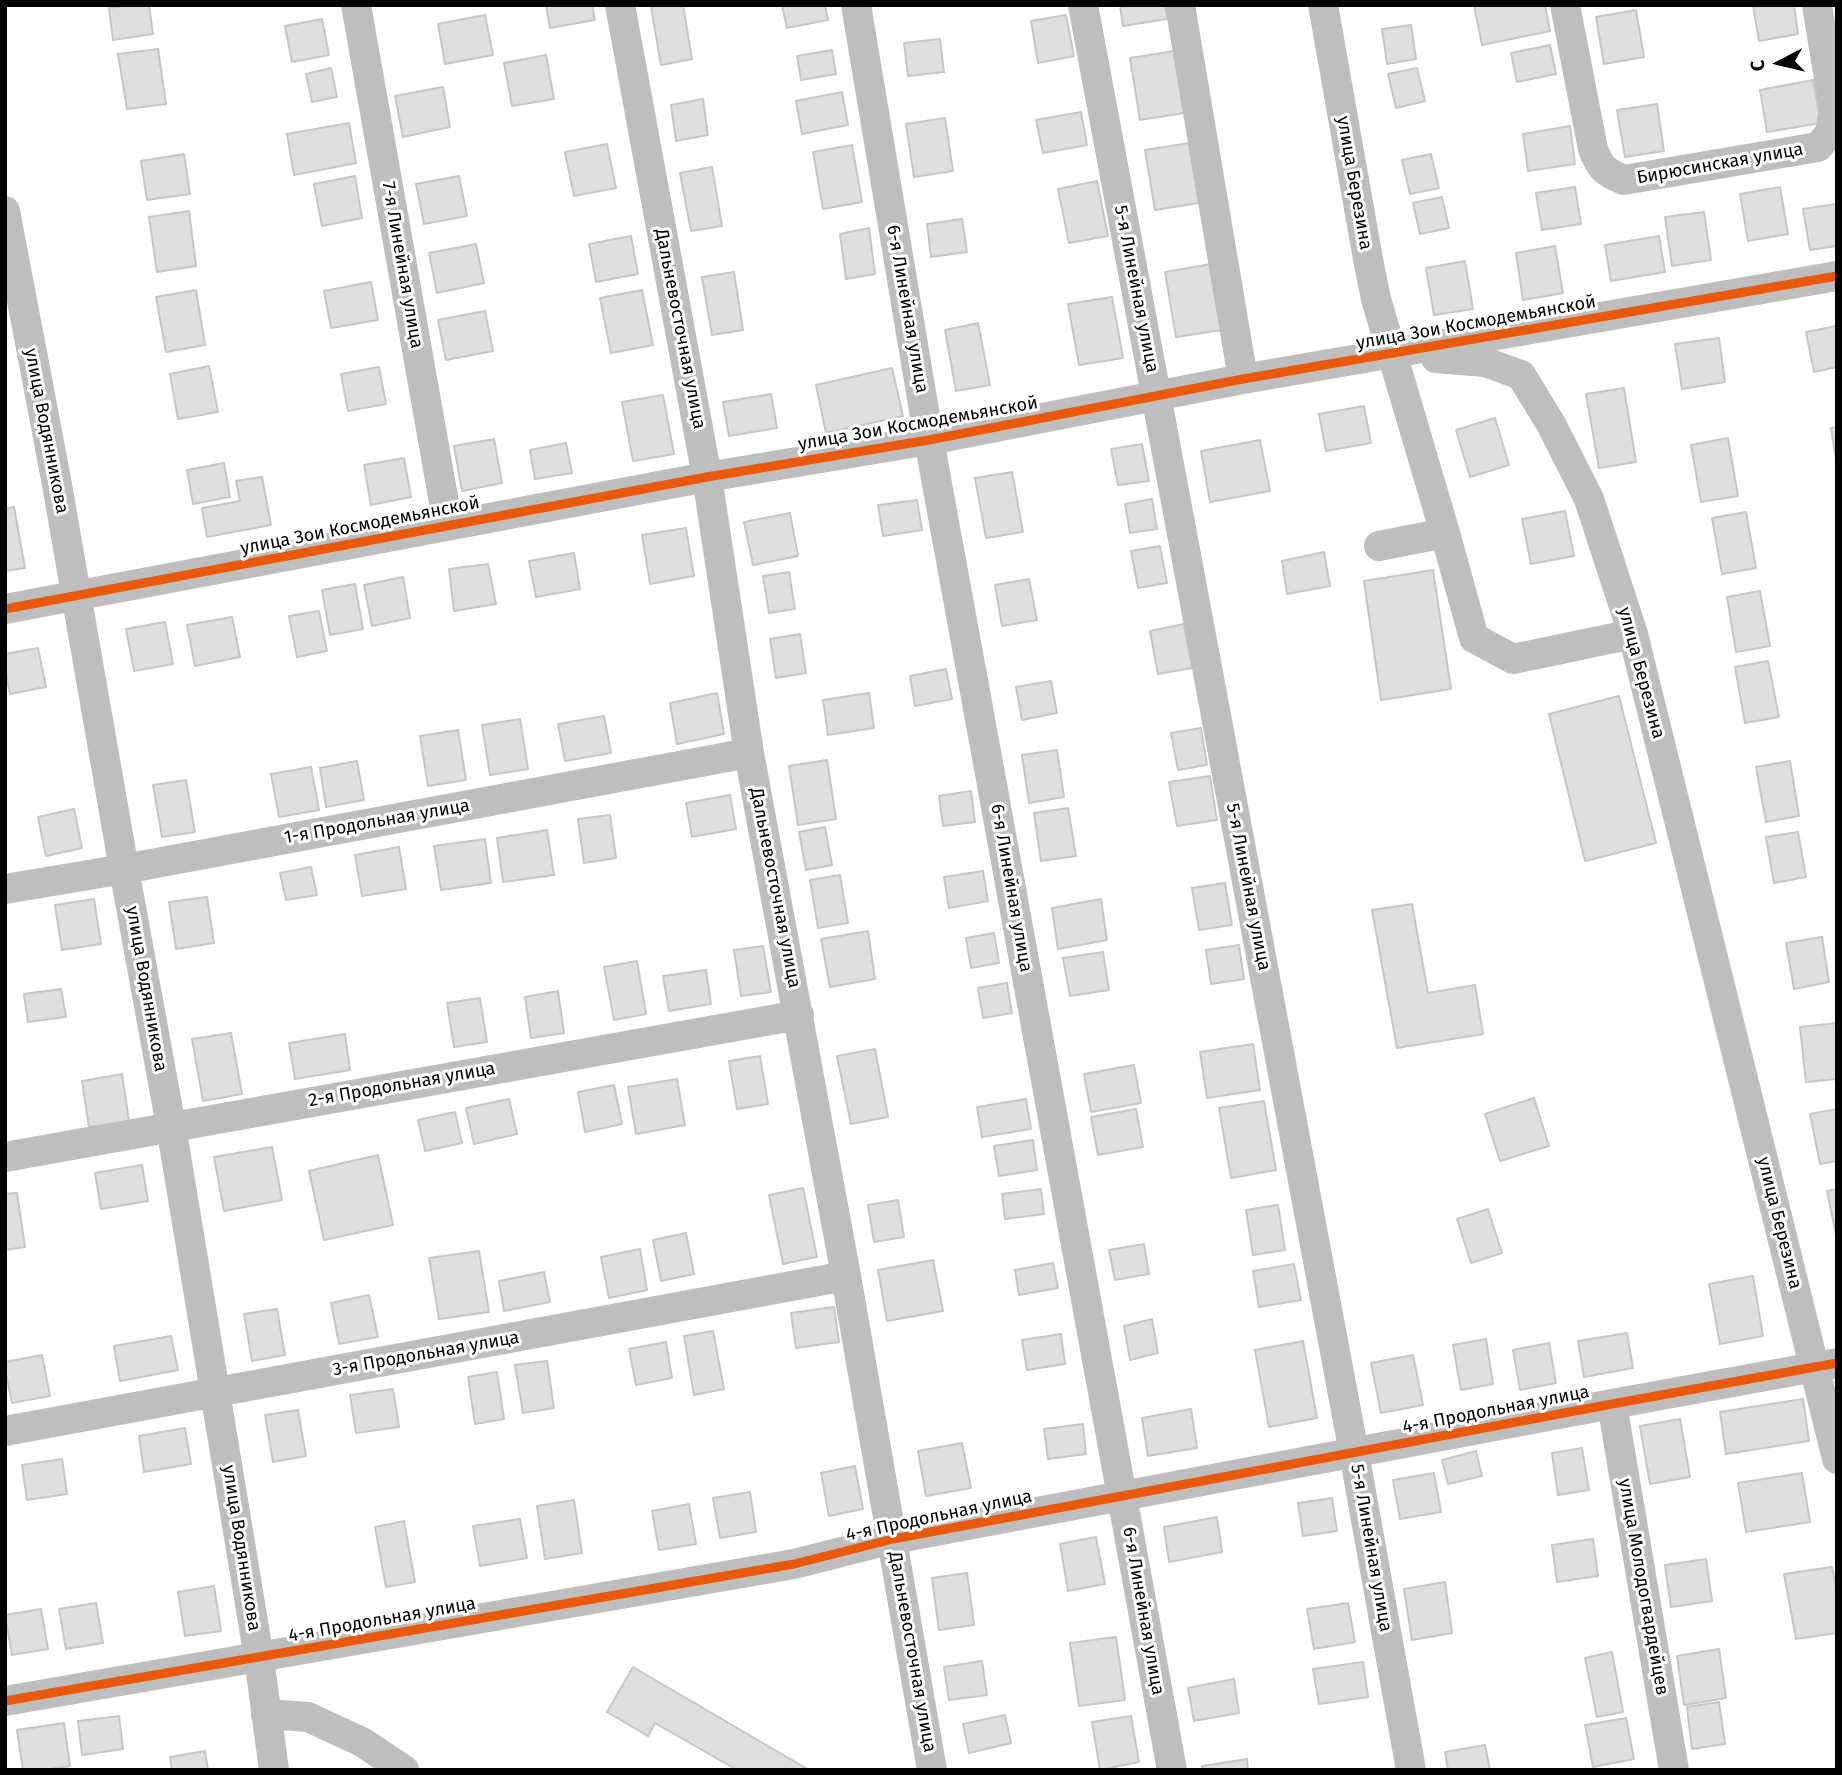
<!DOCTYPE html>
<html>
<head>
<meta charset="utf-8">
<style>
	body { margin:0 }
	#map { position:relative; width:1842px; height:1775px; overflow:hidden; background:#fff; font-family:"Fira Sans",sans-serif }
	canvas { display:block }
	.frame { position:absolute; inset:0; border:7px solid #000; pointer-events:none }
	.north { position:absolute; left:1744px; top:28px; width:70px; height:70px; -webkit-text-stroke:5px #fff; paint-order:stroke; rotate:263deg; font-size:19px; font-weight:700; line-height:28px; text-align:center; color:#000 }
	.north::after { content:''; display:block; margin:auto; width:24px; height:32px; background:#000; clip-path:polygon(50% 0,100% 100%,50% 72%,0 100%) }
</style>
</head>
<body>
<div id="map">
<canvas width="1842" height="1775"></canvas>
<div class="frame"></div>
<div class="north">С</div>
</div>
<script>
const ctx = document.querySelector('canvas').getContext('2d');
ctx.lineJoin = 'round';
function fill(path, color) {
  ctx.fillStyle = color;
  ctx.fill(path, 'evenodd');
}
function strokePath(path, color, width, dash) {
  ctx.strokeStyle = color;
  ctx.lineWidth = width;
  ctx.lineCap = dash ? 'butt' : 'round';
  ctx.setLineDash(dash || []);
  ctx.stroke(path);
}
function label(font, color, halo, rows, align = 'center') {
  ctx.font = font + ' "Fira Sans",sans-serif';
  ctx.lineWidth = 6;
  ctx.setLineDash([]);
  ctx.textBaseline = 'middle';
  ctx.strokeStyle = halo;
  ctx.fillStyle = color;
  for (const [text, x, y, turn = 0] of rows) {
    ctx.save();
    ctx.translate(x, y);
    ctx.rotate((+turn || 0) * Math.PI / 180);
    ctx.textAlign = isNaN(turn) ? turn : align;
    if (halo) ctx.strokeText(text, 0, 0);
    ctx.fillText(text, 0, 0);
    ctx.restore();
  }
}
const building = new Path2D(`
	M130,5H149L153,34L113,40L109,8Z
	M546,5H592L595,20L550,28Z
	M659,5H683L692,59L661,65L651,7Z
	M782,5H825L828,20L787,28Z
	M1120,5H1165L1167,19L1123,26Z
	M1474,5H1545L1550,31L1482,45Z
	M1753,5H1794L1798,34L1759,41Z
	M1636,10L1644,57L1604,64L1596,17Z
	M485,15L493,55L445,64L438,24Z
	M1066,15L1074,56L1038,63L1031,21Z
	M322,19L329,55L292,62L285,26Z
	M1411,25L1416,59L1387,64L1382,29Z
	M940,39L944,72L908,76L904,43Z
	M1550,45L1556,74L1517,82L1511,53Z
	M158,49L166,104L127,109L118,54Z
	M832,50L836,74L801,80L797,56Z
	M1174,51L1184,113L1140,120L1130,58Z
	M546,55L554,99L512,106L504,63Z
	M331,68L337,97L312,102L306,74Z
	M1417,68L1425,101L1396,108L1388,74Z
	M1813,80L1821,123L1767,132L1760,90Z
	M443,87L450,127L403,137L395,96Z
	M842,92L848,125L802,134L796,101Z
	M703,99L708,135L676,141L671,105Z
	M1657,104L1664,151L1625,157L1617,110Z
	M1081,112L1087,145L1043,153L1036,120Z
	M945,118L953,171L914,177L906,124Z
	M349,123L356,163L294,175L287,134Z
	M1570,126L1575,164L1528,171L1523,134Z
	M1189,143L1199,203L1155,210L1145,150Z
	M607,144L616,188L574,196L565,152Z
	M852,145L862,202L823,209L813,152Z
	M184,154L190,194L147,200L141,161Z
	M1431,154L1439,188L1410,194L1402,160Z
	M712,167L722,226L691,231L680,173Z
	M355,176L362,218L322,226L314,184Z
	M459,176L467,216L424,224L416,184Z
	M1097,181L1108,236L1069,243L1058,189Z
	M1575,187L1581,224L1542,230L1536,193Z
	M1780,187L1788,234L1748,241L1740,194Z
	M1442,197L1449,228L1420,234L1413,203Z
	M1836,204L1837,246L1810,250L1803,209Z
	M189,211L196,266L157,272L149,217Z
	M1704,212L1711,260L1672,266L1665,217Z
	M962,219L967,252L931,257L927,224Z
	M869,228L875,274L846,279L840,234Z
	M631,236L638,274L596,282L589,244Z
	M1659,236L1665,272L1611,281L1605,245Z
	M476,244L484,283L437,293L429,253Z
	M1555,246L1563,293L1523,300L1516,253Z
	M1465,261L1473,309L1434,315L1426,268Z
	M1211,264L1222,330L1176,337L1165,272Z
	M734,272L743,330L712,335L702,277Z
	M371,282L378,320L331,328L324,291Z
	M196,290L205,345L166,352L156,297Z
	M642,290L653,345L611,353L600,298Z
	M1112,297L1123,358L1079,365L1068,304Z
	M485,311L493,351L446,360L438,320Z
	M978,323L990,385L956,391L945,330Z
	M1837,326V367L1814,372L1806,332Z
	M1719,338L1725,382L1682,389L1675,344Z
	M209,366L218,412L178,419L170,374Z
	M379,367L386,404L348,411L341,374Z
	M892,368L903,416L826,433L816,385Z
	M1624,388L1636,462L1599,468L1586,394Z
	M771,394L777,428L729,436L723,402Z
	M663,395L674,454L633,461L622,402Z
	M1364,406L1371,443L1326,451L1319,414Z
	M1495,418L1509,465L1470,477L1456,430Z
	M1837,427V466L1831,428Z
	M1728,438L1738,496L1701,502L1691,445Z
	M494,439L502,483L462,491L454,446Z
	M1260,440L1270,491L1210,502L1201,451Z
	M566,443L572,473L535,479L530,450Z
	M1142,444L1149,481L1118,485L1111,449Z
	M404,458L411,497L371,505L364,465Z
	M224,463L230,497L193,504L187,470Z
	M1012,472L1023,532L986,538L975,478Z
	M262,477L271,525L207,537L202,508L240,501L236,481Z
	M1152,499L1157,529L1130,533L1125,504Z
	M917,500L922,530L883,536L878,505Z
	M14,507L25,568L5,571V509Z
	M1565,511L1574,556L1531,564L1522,519Z
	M1746,512L1756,568L1722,574L1712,518Z
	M790,513L798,556L753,565L744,522Z
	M686,528L694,576L650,584L642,535Z
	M1160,546L1167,583L1138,588L1131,551Z
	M1324,552L1330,586L1287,594L1282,561Z
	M574,553L580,589L536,597L529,561Z
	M488,564L496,604L454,611L449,569Z
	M1433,570L1451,689L1381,700L1364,581Z
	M789,572L795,609L769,613L763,576Z
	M403,577L410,618L372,626L364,585Z
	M1029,579L1037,620L1002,626L995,585Z
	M355,584L363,629L330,635L322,590Z
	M1760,591L1770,646L1736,652L1727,597Z
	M319,611L327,651L297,657L289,616Z
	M232,617L240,657L195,666L187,625Z
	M165,622L173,664L134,671L126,629Z
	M1184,624L1192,668L1158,674L1150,631Z
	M800,634L806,673L776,678L770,639Z
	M38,648L46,687L10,694L5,669V654Z
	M1768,661L1779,717L1745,723L1735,667Z
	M946,669L952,699L915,706L910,676Z
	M1051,681L1057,713L1022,720L1016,687Z
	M717,693L724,734L677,744L670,703Z
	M869,693L874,728L828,735L823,700Z
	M1619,696L1656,843L1585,861L1549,714Z
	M604,716L611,753L565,761L558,724Z
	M520,719L528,769L490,775L482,725Z
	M1201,728L1207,765L1178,770L1171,733Z
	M458,730L466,780L428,786L420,736Z
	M1057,750L1064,797L1029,803L1022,755Z
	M827,760L836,819L798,825L789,766Z
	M357,761L364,800L326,807L320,768Z
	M1790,761L1799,816L1766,822L1756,767Z
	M311,767L319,810L279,817L271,774Z
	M1210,776L1217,820L1177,826L1169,782Z
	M186,780L195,832L162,837L153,785Z
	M971,791L975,822L943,826L939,796Z
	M730,795L736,829L692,837L686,803Z
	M1068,808L1076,856L1041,861L1034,813Z
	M74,809L82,848L46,856L38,817Z
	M610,815L616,858L584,863L578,819Z
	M825,827L832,865L806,870L799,832Z
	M547,830L554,875L503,882L497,838Z
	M1798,832L1806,877L1774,883L1766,837Z
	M485,839L491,883L441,890L434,846Z
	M399,847L406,889L362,896L355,855Z
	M311,867L317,895L286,900L280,873Z
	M983,871L988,901L949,908L944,877Z
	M840,875L848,923L818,928L810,880Z
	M1225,883L1232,925L1199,930L1192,888Z
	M207,897L214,943L176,949L169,902Z
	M94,899L101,944L62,950L55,905Z
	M1101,899L1107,940L1058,949L1052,908Z
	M1412,904L1428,993L1475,985L1483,1034L1397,1048L1372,910Z
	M868,931L875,979L830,987L821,939Z
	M994,933L999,963L971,968L966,938Z
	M1822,937L1829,982L1794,989L1786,943Z
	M1239,945L1244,979L1211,984L1206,950Z
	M763,946L771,992L741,996L734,950Z
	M1103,952L1109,990L1070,996L1063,958Z
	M637,961L646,1014L614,1020L604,967Z
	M706,970L711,1004L669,1011L663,976Z
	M1007,983L1012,1013L983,1018L978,988Z
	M61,989L66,1017L28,1022L24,994Z
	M558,991L564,1033L531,1038L525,997Z
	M480,998L487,1042L454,1047L447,1003Z
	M1837,1023V1079L1806,1082L1800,1027Z
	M231,1033L242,1094L203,1101L192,1039Z
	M345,1034L350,1070L295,1079L289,1043Z
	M1253,1044L1260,1090L1207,1098L1200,1052Z
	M875,1049L888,1117L851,1124L837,1056Z
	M760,1056L768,1104L737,1109L729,1061Z
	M1134,1065L1141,1103L1091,1112L1084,1074Z
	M122,1074L129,1121L89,1127L82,1081Z
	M677,1079L685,1125L636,1134L628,1087Z
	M614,1085L622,1124L585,1132L578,1092Z
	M1534,1098L1549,1146L1500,1161L1485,1114Z
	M509,1099L517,1134L474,1144L466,1108Z
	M1026,1099L1031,1129L982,1137L977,1107Z
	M1264,1101L1276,1170L1231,1178L1219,1108Z
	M1136,1109L1143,1147L1098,1155L1091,1117Z
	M1837,1109V1161L1820,1164L1810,1114Z
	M455,1112L462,1143L425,1151L418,1120Z
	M1033,1140L1037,1170L999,1176L994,1146Z
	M272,1147L282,1200L224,1211L214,1157Z
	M378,1155L393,1225L324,1240L309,1171Z
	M142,1165L148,1201L101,1209L95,1173Z
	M803,1188L817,1257L783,1264L769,1195Z
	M1041,1189L1044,1214L1005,1219L1002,1194Z
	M1837,1189V1240L1827,1191Z
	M17,1193L25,1247L5,1250V1194Z
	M898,1200L904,1237L874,1242L868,1205Z
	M1278,1205L1285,1250L1253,1255L1246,1210Z
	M1488,1209L1502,1253L1471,1263L1457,1219Z
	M686,1233L694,1274L661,1281L653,1240Z
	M1144,1244L1149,1274L1115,1280L1109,1250Z
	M640,1249L647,1290L609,1298L601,1257Z
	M479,1251L489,1312L439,1319L429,1258Z
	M933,1260L943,1311L887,1321L878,1270Z
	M1053,1263L1058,1288L1019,1295L1015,1270Z
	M1294,1264L1301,1300L1259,1307L1253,1271Z
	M544,1272L550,1302L504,1311L499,1281Z
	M1753,1276L1763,1336L1720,1344L1709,1284Z
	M369,1295L378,1337L339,1344L331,1303Z
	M834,1307L839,1342L796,1348L791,1313Z
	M277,1309L285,1355L252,1361L244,1314Z
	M1152,1319L1158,1353L1130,1360L1124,1326Z
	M713,1331L724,1389L694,1395L684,1336Z
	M1627,1333L1633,1368L1584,1377L1578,1341Z
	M1061,1334L1065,1364L1027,1370L1022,1340Z
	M171,1336L178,1370L120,1381L114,1346Z
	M1486,1339L1493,1384L1461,1390L1453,1345Z
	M1303,1341L1317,1418L1269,1427L1255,1350Z
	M666,1342L672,1378L636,1385L629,1349Z
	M1549,1343L1556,1383L1520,1390L1513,1350Z
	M42,1355L50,1396L12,1403L5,1370V1362Z
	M1413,1355L1423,1405L1381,1413L1371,1363Z
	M547,1361L554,1408L523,1413L515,1365Z
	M497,1372L504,1419L475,1424L468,1377Z
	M393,1389L399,1427L356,1433L350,1395Z
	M1803,1399L1809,1441L1726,1454L1720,1412Z
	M1191,1409L1197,1448L1148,1456L1142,1418Z
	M298,1410L306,1456L273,1462L265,1415Z
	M1680,1419L1690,1477L1650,1484L1640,1426Z
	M1083,1424L1086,1454L1048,1459L1044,1429Z
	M185,1428L191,1464L144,1472L139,1436Z
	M962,1443L971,1488L926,1496L918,1451Z
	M1582,1448L1589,1490L1558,1495L1552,1453Z
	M1476,1451L1482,1476L1448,1484L1442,1460Z
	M62,1459L67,1494L27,1500L22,1465Z
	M855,1466L863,1509L829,1516L821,1473Z
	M1434,1473L1441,1512L1400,1519L1393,1480Z
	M1802,1473L1810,1522L1746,1532L1738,1483Z
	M750,1492L756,1532L720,1538L713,1498Z
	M1332,1498L1337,1531L1303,1536L1298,1503Z
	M574,1500L582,1553L545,1559L537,1506Z
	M689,1504L696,1544L659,1550L652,1511Z
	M1217,1517L1222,1552L1169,1562L1164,1527Z
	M520,1519L527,1558L480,1566L473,1526Z
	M404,1521L415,1582L386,1587L375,1527Z
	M1096,1537L1105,1584L1068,1591L1060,1544Z
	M1593,1539L1598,1576L1557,1582L1552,1545Z
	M1706,1559L1712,1601L1671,1607L1665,1565Z
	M1832,1567L1837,1592V1633L1796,1639L1784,1574Z
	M967,1573L974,1625L939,1630L932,1578Z
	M1445,1582L1452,1633L1412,1640L1404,1589Z
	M214,1586L221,1631L185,1636L178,1592Z
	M96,1603L103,1643L66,1649L59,1609Z
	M1348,1603L1355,1642L1314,1649L1307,1609Z
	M41,1609L48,1649L12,1655L5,1615Z
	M1116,1637L1125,1700L1079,1706L1070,1643Z
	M1719,1649L1726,1698L1684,1705L1677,1656Z
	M1612,1652L1623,1712L1597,1717L1585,1658Z
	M982,1661L987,1695L949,1700L944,1667Z
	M1363,1662L1368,1697L1319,1704L1313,1669Z
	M633,1667L809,1770H737L655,1723L648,1736L607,1712Z
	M1234,1679L1239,1713L1194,1721L1188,1688Z
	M1719,1702L1725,1744L1692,1749L1687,1707Z
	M1005,1715L1011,1743L969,1753L963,1724Z
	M119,1716L123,1749L82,1755L78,1721Z
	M1131,1716L1139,1762L1100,1770L1092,1722Z
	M1626,1718L1634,1759L1593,1767L1585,1725Z
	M64,1723L70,1766L44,1770H23L17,1730Z
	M1485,1745L1490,1770H1448L1445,1752Z
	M205,1751L208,1770H172L170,1757Z
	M1247,1759L1248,1770H1202V1766Z`);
const minor = new Path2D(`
	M356,5L448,525
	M620,5L707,477L749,753L846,1276L932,1770
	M856,5L929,440L1172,1770
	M1083,5L1354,1453L1411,1770
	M1180,5L1243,379
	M1323,5L1368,259L1376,299L1445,533L1474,638L1513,659L1633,634
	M1565,5L1593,149C1600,168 1605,172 1624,180L1818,147L1830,133L1834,109L1817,5
	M5,211L56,479L124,869L171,1126L259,1658L274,1770
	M1436,358L1485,362L1521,375L1551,424L1589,499L1633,634L1837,1459
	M1379,546L1445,533
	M5,609L707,477L929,440L1243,379L1837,276
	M5,889L124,869L749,753
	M5,1157L799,1015
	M1612,1404L1674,1770
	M5,1431L846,1276
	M5,1701L794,1564L893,1539L1612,1404L1837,1363
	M266,1714L308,1717L362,1742L404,1770`);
const cycleway = new Path2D(`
	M5,609L707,477L929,440L1243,379L1837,276
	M5,1701L794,1564L893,1539L1612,1404L1837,1363`);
const streetNames = [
	["Бирюсинская улица",1720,164,-10],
	["улица Березина",1354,183,80],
	["7-я Линейная улица",402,265,80],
	["5-я Линейная улица",1136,289,79],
	["6-я Линейная улица",907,309,80],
	["улица Зои Космодемьянской",1476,323,-10],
	["Дальневосточная улица",680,329,79],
	["улица Зои Космодемьянской",918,424,-10],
	["улица Водянникова",46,431,79],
	["улица Зои Космодемьянской",360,526,-11],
	["улица Березина",1641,673,75],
	["1-я Продольная улица",377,822,-10],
	["5-я Линейная улица",1248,887,79],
	["Дальневосточная улица",775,888,79],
	["6-я Линейная улица",1011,888,80],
	["улица Водянникова",146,989,80],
	["2-я Продольная улица",402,1085,-10],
	["улица Березина",1779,1223,76],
	["3-я Продольная улица",426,1354,-10],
	["4-я Продольная улица",1496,1410,-11],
	["4-я Продольная улица",939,1516,-12],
	["улица Водянникова",241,1548,81],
	["5-я Линейная улица",1371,1548,80],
	["улица Молодогвардейцев",1643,1587,80],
	["6-я Линейная улица",1143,1611,80],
	["4-я Продольная улица",382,1620,-10],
	["Дальневосточная улица",912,1652,80]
];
fill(building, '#dfdfdf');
strokePath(building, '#c7c7c7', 2);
strokePath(minor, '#bebebe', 30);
strokePath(cycleway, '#e8590c', 9);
label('18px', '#000', '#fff', streetNames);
</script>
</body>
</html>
